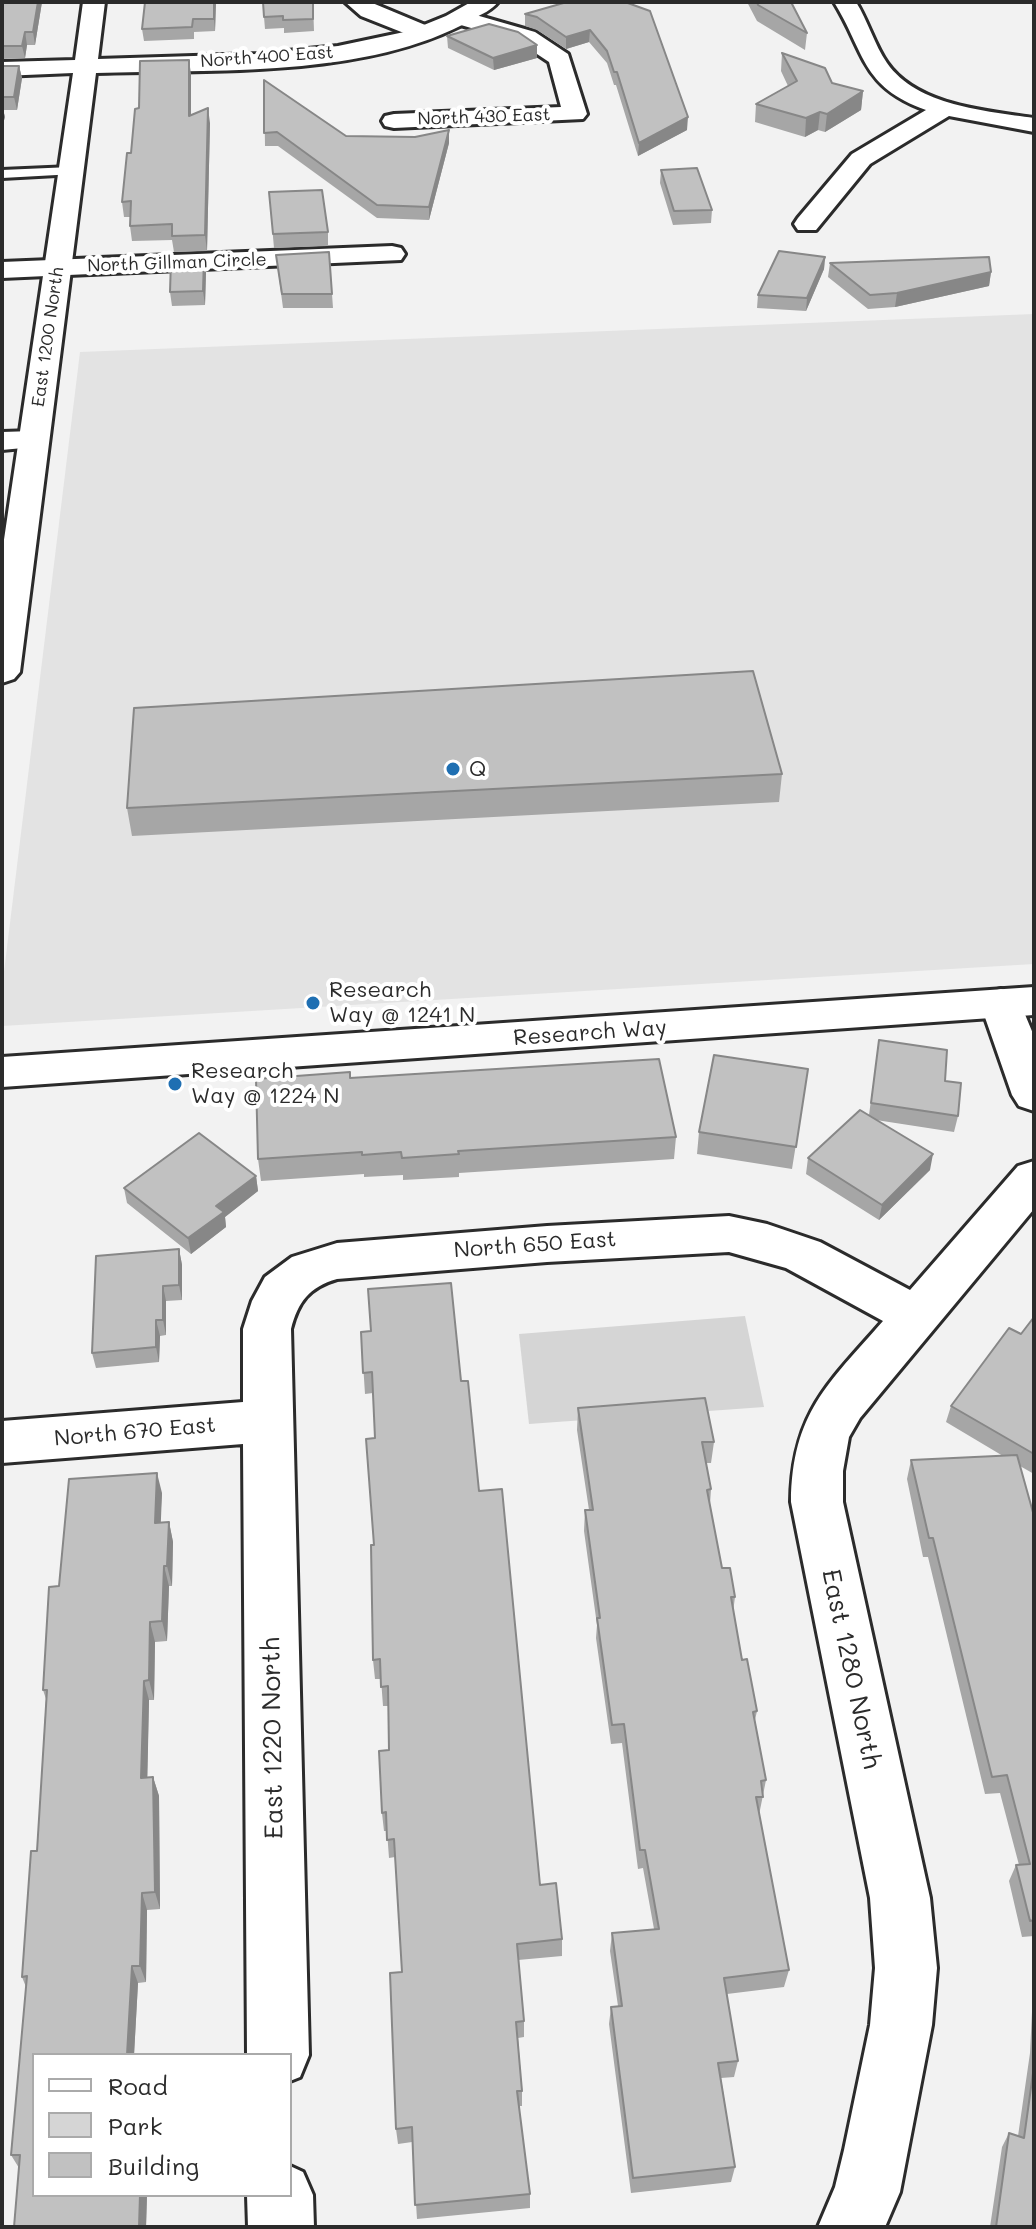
<!DOCTYPE html>
<html>
<head>
<meta charset="utf-8">
<style>
	body { margin:0 }
	#map { position:relative; width:1036px; height:2229px; overflow:hidden; background:#f2f2f2; font-family:Mali,sans-serif }
	canvas { display:block }
	.frame { position:absolute; inset:0; border:4px solid #2b2b2b; pointer-events:none }
	.legend { position:absolute; left:32px; top:2053px; width:260px; height:144px; box-sizing:border-box; background:#fff; border:2px solid #aaa; margin:0; padding:10px 14px; list-style:none; font-size:24px; color:#2b2b2b }
	.legend li { display:flex; align-items:center; gap:16px; height:40px }
	.legend b { width:40px; border:2px solid #aaa }
</style>
</head>
<body>
<div id="map">
<canvas width="1036" height="2229"></canvas>
<div class="frame"></div>
<ul class="legend">
<li><b style="height:10px;background:#fff"></b>Road</li>
<li><b style="height:22px;background:#d5d5d5"></b>Park</li>
<li><b style="height:22px;background:#c1c1c1"></b>Building</li>
</ul>
</div>
<script>
const ctx = document.querySelector('canvas').getContext('2d');
ctx.lineJoin = 'round';
function fill(path, color) {
  ctx.fillStyle = color;
  ctx.fill(path, 'evenodd');
}
function strokePath(path, color, width, dash) {
  ctx.strokeStyle = color;
  ctx.lineWidth = width;
  ctx.lineCap = dash ? 'butt' : 'round';
  ctx.setLineDash(dash || []);
  ctx.stroke(path);
}
function label(font, color, halo, rows, align = 'center') {
  ctx.font = font + ' Mali,sans-serif';
  ctx.lineWidth = 8;
  ctx.setLineDash([]);
  ctx.textBaseline = 'middle';
  ctx.strokeStyle = halo;
  ctx.fillStyle = color;
  for (const [text, x, y, turn = 0] of rows) {
    ctx.save();
    ctx.translate(x, y);
    ctx.rotate((+turn || 0) * Math.PI / 180);
    ctx.textAlign = isNaN(turn) ? turn : align;
    if (halo) ctx.strokeText(text, 0, 0);
    ctx.fillText(text, 0, 0);
    ctx.restore();
  }
}
const built = new Path2D(`
	M1034,314V964L2,1026V988L80,352Z`);
const green = new Path2D(`
	M745,1316L764,1407L529,1424L519,1334Z`);
const service = new Path2D(`
	M71,167L77,171L75,174L2,178V170Z`);
const minor = new Path2D(`
	M345,2H370L430,27L433,32L422,39L414,37L361,16Z
	M834,2H856C868,21 874,44 887,63C917,106 986,111 1034,118V132L949,116L870,164L816,230H798L794,224L798,218L852,154L926,110C861,87 865,52 834,2Z
	M462,11L535,32L568,54L587,114L583,119L394,128L385,126L382,121L385,116L394,114L561,107L549,62L519,42L454,23L451,18L454,13Z
	M392,246L401,248L405,254L401,260L2,278V262Z
	M33,431L44,434L48,440L44,446L2,450V432Z
	M1001,989L1016,993L1034,1036V1111L1019,1106L1012,1095L980,1003L986,993Z
	M1034,1161V1209L860,1418L849,1437L843,1471V1502L930,1898L937,1968L932,2025L908,2150L900,2192L885,2227H818L835,2187L844,2150L870,2025L875,1968L870,1898L791,1502C792,1413 828,1384 883,1321L786,1268L729,1252L547,1262L337,1279C309,1287 298,1302 291,1329L309,2055L300,2077L290,2081V2055H247L243,1444L2,1463V1421L243,1402V1329L252,1301L265,1277L292,1257L337,1243L547,1226L729,1216L767,1224L820,1242L910,1290L1018,1166Z
	M290,2166L303,2172L313,2195L314,2227H248L247,2195H290Z`);
const tertiary = new Path2D(`
	M83,2H105L98,59L257,54L338,46L409,31L446,16L471,2H498C492,10 482,14 473,19C369,79 213,69 96,73L20,672L14,679L2,683V553L73,73L2,76V62L75,60Z
	M1034,987V1015L2,1087V1057Z`);
const wall = new Path2D(`
	M2,2H42L35,45H27L25,58L2,59Z
	M216,2L215,31L194,32V39L144,41L142,29Z
	M313,2L314,31L284,33V28L265,29L264,17Z
	M567,2L687,130L638,156L616,85H614L607,63L589,42L566,49L537,30L525,26V14Z
	M747,2H791L807,33L805,50L757,21Z
	M447,36L537,45V58L494,70L448,48Z
	M782,53L832,83L863,91L861,110L825,132L818,130L805,137L755,122L756,104L788,86L781,71Z
	M2,66H19L22,78L17,110H3L5,117L2,127Z
	M191,74V115L210,123L207,251L174,252L172,240L132,241L130,226V217H124L122,202L139,108Z
	M264,80L346,136L415,137L449,143L429,220L377,218L278,146H265Z
	M661,170L712,210L711,223L673,225L660,183Z
	M269,192L328,232V246L274,248Z
	M329,252L333,308H283L276,255Z
	M825,257L824,269L806,311L757,308L758,295Z
	M830,263L991,272L989,286L895,307L868,309L828,277Z
	M206,272L205,305L172,306L170,292Z
	M782,774L779,802L132,836L127,808Z
	M879,1040L945,1081L958,1116L954,1132L876,1120L930,1170L879,1220L806,1174L808,1158L869,1115Z
	M808,1069L792,1169L697,1154L699,1132Z
	M350,1078L676,1137L674,1159L459,1173V1177L403,1180V1175L364,1177V1174L261,1181L258,1159Z
	M256,1176L258,1191L225,1217L226,1227L191,1254L127,1203L124,1188Z
	M179,1249L182,1265V1300L166,1301V1335L160,1336L159,1362L96,1368L92,1353Z
	M1034,1317V1474L1020,1466L1034,1516V1936L1022,1937L1009,1881L1016,1865H1019L1000,1793L985,1794L928,1557H923L907,1479L911,1460L1003,1456L946,1422L951,1406L1021,1334Z
	M361,1332L461,1381L540,1885L562,1939V1956L518,1960L524,2021V2037L518,2038L522,2091V2106H519L530,2194V2208L417,2219L412,2142L398,2144L396,2129L402,1972L395,1857L389,1858L387,1831H384L382,1813L389,1750L388,1706H383L381,1679H375L373,1660L375,1438L373,1393L365,1394Z
	M578,1408L714,1442L711,1463H706L711,1489L710,1504L722,1568L735,1597L733,1612L742,1660L757,1711L755,1720L766,1780L759,1815L789,1970L784,1987L727,1994L738,2061L734,2077L721,2078L735,2167L731,2182L631,2193L609,2024L611,2007L618,2006L610,1951L612,1933L654,1929L643,1868L638,1869L622,1743L611,1744L596,1638L597,1625L584,1531L585,1510H589L577,1430Z
	M162,1493L160,1522H169L173,1542L172,1586H169L167,1641L155,1642L154,1700H149L147,1778L153,1777L159,1796L160,1909L147,1910L146,1982L138,1983L134,2055H34V2195H147L146,2227H14L19,2168L11,2155L26,1987L22,1977L37,1851L46,1699L43,1690L59,1586Z
	M1034,2007V2227H990L1002,2147L1009,2133L1018,2136L1030,2053L1032,2012Z`);
const shadedWall = new Path2D(`
	M38,2H42L35,45L33,32Z
	M214,2H216L215,31L214,19Z
	M590,30L589,42L566,49V37Z
	M25,32L27,45L25,58L22,46Z
	M537,45V58L494,70L493,58Z
	M189,60L191,74V131L189,116Z
	M19,66L22,78L17,110L14,97Z
	M863,91L861,110L825,132L827,114Z
	M2,105L5,117L2,127Z
	M208,108L210,123L207,251L205,235Z
	M820,112L818,130L805,137L806,118Z
	M688,117L687,130L638,156L639,143Z
	M449,130V143L429,220V207Z
	M825,257L824,269L806,311L807,298Z
	M204,258L206,272L205,305L203,291Z
	M991,272L989,286L895,307L897,293Z
	M933,1154L930,1170L879,1220L882,1205Z
	M256,1176L258,1191L225,1217L226,1227L191,1254L188,1238L216,1206Z
	M179,1249L182,1265V1300L179,1285Z
	M163,1286L166,1301V1335L163,1320Z
	M156,1320L160,1336L159,1362L156,1347Z
	M157,1473L162,1493L160,1543L155,1523Z
	M169,1522L173,1542L172,1586L167,1566Z
	M164,1566L169,1586L167,1641L162,1621Z
	M150,1622L155,1642L154,1700L149,1680Z
	M144,1681L149,1700L147,1796L141,1778Z
	M153,1777L159,1796L160,1909L155,1892Z
	M142,1893L147,1910L146,1982L140,1966Z
	M132,1966L138,1983L134,2055H127Z
	M140,2195H147L146,2227H139Z`);
const building = new Path2D(`
	M2,2H38L33,32H25L22,46H2Z
	M145,2H214V19H193L192,27L142,29Z
	M263,2H313V19L283,20V16L264,17Z
	M567,2H625L650,11L688,117L639,143L617,72H614L607,51L590,30L566,37L537,17L525,14Z
	M757,2H791L807,33L758,5Z
	M489,24L518,32L537,45L493,58L447,36Z
	M782,53L825,68L832,83L863,91L827,114L820,112L806,118L756,104L797,81Z
	M189,60V116L208,108L205,235L172,236V224L130,226L131,201L122,202L127,153H131L135,109L139,108L140,61Z
	M2,66H19L14,97H2Z
	M264,80L346,136L415,137L449,130L429,207L377,205L277,132L264,133Z
	M697,168L712,210L674,211L661,170Z
	M322,190L328,232L273,234L269,192Z
	M779,251L825,257L807,298L758,295Z
	M329,252L332,294H282L276,255Z
	M989,257L991,272L897,293L870,295L830,263Z
	M204,258L203,291L170,292L171,260Z
	M753,671L782,774L127,808L134,708Z
	M879,1040L947,1050L945,1081L961,1083L958,1116L871,1103Z
	M714,1055L808,1069L796,1147L699,1132Z
	M659,1059L676,1137L458,1151L459,1154L402,1158L401,1152L362,1155V1152L258,1159L256,1079L350,1072V1078Z
	M860,1110L933,1154L882,1205L808,1158Z
	M199,1133L256,1176L216,1206L224,1212L188,1238L124,1188Z
	M179,1249V1285L163,1286V1320H156V1347L92,1353L96,1256Z
	M451,1283L461,1381H468L479,1491L502,1489L540,1885L556,1883L562,1939L517,1944L524,2021L516,2022L522,2091H517L530,2194L415,2205L412,2127L396,2129L390,1973L402,1972L394,1839L387,1840L386,1812L382,1813L379,1751L389,1750L388,1686L381,1687L380,1659L373,1660L371,1545H374L366,1439L375,1438L372,1372L363,1373L361,1332L371,1331L368,1289Z
	M1034,1317V1454L951,1406L1009,1328L1021,1334Z
	M705,1398L714,1442H702L711,1489L707,1490L722,1568H730L735,1597H731L742,1660L747,1659L757,1711L753,1712L766,1780L761,1781L763,1797H756L789,1970L724,1978L738,2061L718,2063L735,2167L633,2178L611,2007L622,2006L612,1933L659,1929L645,1850H640L624,1724L612,1725L597,1618H600L585,1510H593L578,1408Z
	M1017,1455L1034,1516V1920L1030,1921L1016,1865L1030,1864L1007,1775L992,1777L933,1538H929L911,1460Z
	M157,1473L155,1523L169,1522L167,1566H164L162,1621L150,1622L149,1680L144,1681L141,1778L153,1777L155,1892L142,1893L140,1966H132L127,2055H34V2195H140L139,2227H14L20,2155H11L27,1976L22,1977L31,1851H37L47,1690H43L49,1587L59,1586L69,1479Z
	M1034,2066V2227H996L1009,2133L1024,2138Z`);
const markers = [
	[453,769,8,"#1f6fb2"],
	[313,1003,8,"#1f6fb2"],
	[175,1084,8,"#1f6fb2"]
];
const farStreetnames = [
	["North 400 East",267,57,-4],
	["North 430 East",484,117,-2],
	["North Gillman Circle",177,263,-2],
	["East 1200 North",48,337,-82]
];
const poiNames = [
	["Q",469,769],
	["Research",329,990],
	["Way @ 1241 N",329,1015],
	["Research",191,1071],
	["Way @ 1224 N",191,1096]
];
const streetNames = [
	["Research Way",590,1033,-4],
	["North 650 East",535,1245,-4],
	["North 670 East",135,1432,-5]
];
const nearStreetnames = [
	["East 1280 North",851,1669,78],
	["East 1220 North",273,1738,-91]
];
fill(built, '#e3e3e3');
fill(green, '#d5d5d5');
strokePath(service, '#2b2b2b', 6);
strokePath(minor, '#2b2b2b', 6);
strokePath(tertiary, '#2b2b2b', 6);
fill(service, '#fff');
fill(minor, '#fff');
fill(tertiary, '#fff');
fill(wall, '#a6a6a6');
fill(shadedWall, '#878787');
fill(building, '#c1c1c1');
strokePath(building, '#878787', 2);
for (const [x, y, r, color] of markers) {
  const dot = new Path2D();
  dot.arc(x, y, r, 0, 2 * Math.PI);
  ctx.fillStyle = color;
  ctx.fill(dot);
  strokePath(dot, '#fff', 3);
}
label('18px', '#2b2b2b', '#fff', farStreetnames);
label('22px', '#2b2b2b', '#fff', poiNames, 'left');
label('22px', '#2b2b2b', '#fff', streetNames);
label('26px', '#2b2b2b', '#fff', nearStreetnames);
</script>
</body>
</html>
